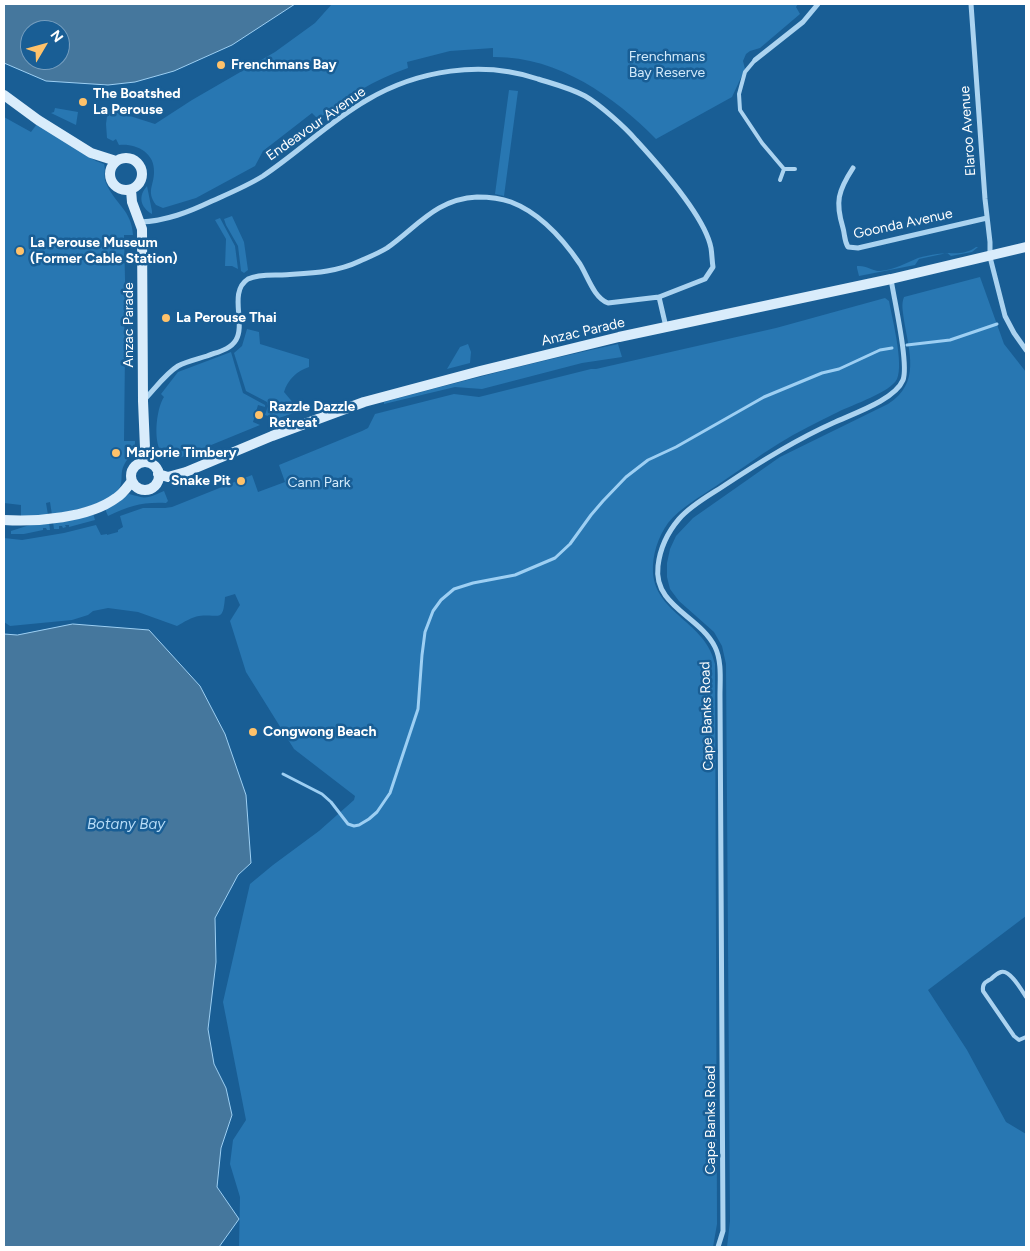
<!DOCTYPE html>
<html>
<head>
<meta charset="utf-8">
<style>
	body { margin:0 }
	#map { position:relative; width:1030px; height:1251px; overflow:hidden; background:#195e95; font-family:Figtree,sans-serif }
	canvas { display:block }
	.frame { position:absolute; inset:0; border:5px solid #fff; pointer-events:none }
	.north { position:absolute; left:20px; top:20px; width:50px; height:50px; box-sizing:border-box; background:#195e95; border:1px solid #759ebf; border-radius:50%; rotate:53deg; font-size:14px; font-weight:700; line-height:20px; text-align:center; color:#fff }
	.north::after { content:''; display:block; margin:auto; width:18px; height:22px; background:#ffc26a; clip-path:polygon(50% 0,100% 100%,50% 72%,0 100%) }
</style>
</head>
<body>
<div id="map">
<canvas width="1030" height="1251"></canvas>
<div class="frame"></div>
<div class="north">N</div>
</div>
<script>
const ctx = document.querySelector('canvas').getContext('2d');
ctx.lineJoin = 'round';
function fill(path, color) {
  ctx.fillStyle = color;
  ctx.fill(path, 'evenodd');
}
function strokePath(path, color, width, dash) {
  ctx.strokeStyle = color;
  ctx.lineWidth = width;
  ctx.lineCap = dash ? 'butt' : 'round';
  ctx.setLineDash(dash || []);
  ctx.stroke(path);
}
function label(font, color, halo, rows, align = 'center') {
  ctx.font = font + ' Figtree,sans-serif';
  ctx.lineWidth = 5;
  ctx.setLineDash([]);
  ctx.textBaseline = 'middle';
  ctx.strokeStyle = halo;
  ctx.fillStyle = color;
  for (const [text, x, y, turn = 0] of rows) {
    ctx.save();
    ctx.translate(x, y);
    ctx.rotate((+turn || 0) * Math.PI / 180);
    ctx.textAlign = isNaN(turn) ? turn : align;
    if (halo) ctx.strokeText(text, 0, 0);
    ctx.fillText(text, 0, 0);
    ctx.restore();
  }
}
const green = new Path2D(`
	M332,4H798L796,7L800,14L760,48L750,51L746,54L743,61L745,69L732,97L656,139C614,96 557,56 493,57V48L450,51L407,62L408,68C373,80 348,97 318,119L312,113L263,151L255,166L196,198L163,208L156,205C146,191 154,186 154,172C155,152 135,143 119,145L116,139L113,141L107,138L106,124L108,109L155,124L192,100L275,52L315,23Z
	M509,90L518,91L504,196L495,194Z
	M55,108L78,112L76,125L51,113L54,112Z
	M4,117L31,132L37,124L96,161L104,164C106,170 103,176 106,183C114,203 132,210 133,235H124L126,323L124,322L125,338L134,345V352H125L124,441H135C135,457 130,453 124,465C120,472 123,480 120,487C112,504 69,511 52,515L50,502L46,503L48,515L21,516V505L4,503Z
	M147,186L152,211V214C140,207 138,196 147,186Z
	M232,216L244,242L248,270L244,273L241,271L238,246L226,225L224,219Z
	M220,218L235,246L238,269L232,266H225L226,239L215,220Z
	M976,247H978L972,252L951,256L947,253L919,259L915,265L859,276L857,268V266C866,265 872,271 880,271C894,270 906,263 918,258C924,256 931,255 937,254C950,252 965,256 976,247Z
	M980,277L1004,344L1026,372V916L928,990L967,1050L1006,1122L1026,1134V1247H727L730,1221L726,664L722,646L714,632L679,601L670,589L667,577V563L670,549L676,536L693,518L780,457L888,404C921,383 909,352 904,320C903,312 901,304 904,297Z
	M885,298L889,301C892,318 904,364 897,379C891,392 852,405 838,412C818,422 797,432 778,444C757,457 737,472 716,486C700,497 681,507 668,523C658,537 652,555 653,573C656,614 706,622 715,664L717,1224L713,1247H239L240,1197L230,1164L233,1140L246,1120L223,1002L250,884L273,865L319,831L354,800L355,796L294,749L246,672L230,621L240,605L235,594L225,597C223,624 219,613 199,616C192,617 184,622 177,626L138,612L108,608L93,611L88,615L72,620L10,626L4,622V538L22,540L64,533L96,525L101,535L107,534V535L118,532V530L123,527L120,516L143,508H165L172,507L252,475L258,492L285,482L279,465L362,431L368,428L375,414L454,394L479,397L591,369H596L776,328Z
	M247,329L259,332L260,344L309,359V367C297,371 288,379 284,392L300,411L270,421L268,416L265,415L268,406L267,402L246,391L234,353L242,346Z
	M468,344L471,352L470,363L447,369L460,347Z
	M618,344L622,357L582,363L482,389L455,387L384,404V402C462,381 539,361 618,344Z
	M231,352L243,393L265,405V407L258,405L253,422L260,425L177,459C149,464 155,410 164,397L161,394L178,372Z
	M164,491L168,501L166,503C141,502 130,506 108,516L105,509L129,494C148,499 145,499 164,491Z
	M93,513L95,520L69,527V525H65L66,527L63,528L62,526H59V529H54L53,522Z
	M49,522L50,530H47L46,528H43V530L24,534H11V531L36,523Z`);
const water = new Path2D(`
	M6,4H295L232,45L174,71L135,82L108,85L46,81L4,63V6ZM30,30H60V60H30Z
	M73,624L149,630L200,686L225,734L246,795L251,863L238,875L215,918L216,962L208,1029L214,1064L226,1088L232,1115L221,1148L217,1187L239,1219L219,1247H4V634L17,635Z`);
const stream = new Path2D(`
	M907,345L950,340L997,324
	M283,774L322,794L331,802L348,824L354,826L359,825L369,819L377,812L390,793L418,709L422,655L425,632L433,611L441,600L454,589L473,583L515,575L555,558L570,544L591,515L603,501L626,477L648,460L676,447L764,397L822,373L839,369L880,350L892,348`);
const service = new Path2D(`
	M755,60L745,72L739,94L740,110L762,143L784,169H795
	M780,180L784,169
	M1026,997C1022,991 1010,969 1001,972C998,973 994,976 991,979C985,982 982,984 983,991L1014,1036L1019,1040L1026,1037`);
const minor = new Path2D(`
	M971,4L985,199L990,242V257L1005,316L1014,333L1026,350
	M755,60L803,22L818,4
	M853,168C838,191 835,202 843,228C845,235 844,240 848,247L858,248L987,218
	M140,222C166,221 189,212 212,201C230,193 247,186 263,176C299,152 330,121 367,100C418,70 482,60 538,79C554,84 570,88 585,96C599,104 625,127 636,140C659,165 705,216 711,248C712,254 712,261 713,267L705,279L659,297L608,303C594,298 588,277 580,264C563,239 540,213 511,202C500,198 489,197 477,197C436,199 418,226 387,248C379,253 369,257 360,261C335,273 309,273 282,275C272,275 258,274 248,279C228,292 246,323 236,340C230,350 217,352 207,356C198,359 187,361 178,366C165,374 154,390 143,401
	M659,297L666,327
	M718,1247L723,1231L720,695C720,680 722,661 715,647C700,616 653,606 658,566C660,548 667,533 679,519C690,506 708,496 722,487C758,463 793,441 833,423C852,414 895,400 903,380C909,364 894,299 891,279`);
const secondary = new Path2D(`
	M4,95L38,120L91,153L116,161
	M110 174a16 16 0 1 1 32 0a16 16 0 1 1-32 0Z
	M131,190L132,202L142,229L143,401L145,448L143,462
	M131 476a14 14 0 1 1 28 0a14 14 0 1 1-28 0Z
	M158,474L168,477L186,472L272,436L364,402L480,371L619,337L891,279L1026,247
	M4,520C37,522 89,518 116,498C123,494 127,487 132,481`);
const markers = [
	[221,65,5,"#ffc26a"],
	[83,102,5,"#ffc26a"],
	[20,251,5,"#ffc26a"],
	[166,318,5,"#ffc26a"],
	[259,415,5,"#ffc26a"],
	[116,453,5,"#ffc26a"],
	[241,481,5,"#ffc26a"],
	[253,732,5,"#ffc26a"]
];
const parkNames = [
	["Frenchmans",667,57],
	["Bay Reserve",667,73],
	["Cann Park",319,483]
];
const poiNames = [
	["Frenchmans Bay",231,65],
	["The Boatshed",93,94],
	["La Perouse",93,110],
	["La Perouse Museum",30,243],
	["(Former Cable Station)",30,259],
	["La Perouse Thai",176,318],
	["Razzle Dazzle",269,407],
	["Retreat",269,423],
	["Marjorie Timbery",126,453],
	["Snake Pit",231,481,"right"],
	["Congwong Beach",263,732]
];
const streetNames = [
	["Endeavour Avenue",316,124,-35],
	["Elaroo Avenue",968,131,-94],
	["Goonda Avenue",903,224,-12],
	["Anzac Parade",129,325,-90],
	["Anzac Parade",583,332,-13],
	["Cape Banks Road",707,716,-92],
	["Cape Banks Road",711,1120,-90]
];
const waterNames = [
	["Botany Bay",126,825]
];
fill(green, '#2877b2');
fill(water, '#45779d');
strokePath(water, '#9dcff3', 1);
strokePath(stream, '#9dcff3', 3);
strokePath(service, '#abd3f0', 4);
strokePath(minor, '#abd3f0', 5);
strokePath(secondary, '#d9ecfb', 10);
for (const [x, y, r, color] of markers) {
  const dot = new Path2D();
  dot.arc(x, y, r, 0, 2 * Math.PI);
  ctx.fillStyle = color;
  ctx.fill(dot);
  strokePath(dot, '#195e95', 2);
}
label('14px', '#d2eafb', '#195e95', parkNames);
label('bold 14px', '#fff', '#195e95', poiNames, 'left');
label('14px', '#fff', '#195e95', streetNames);
label('italic 15px', '#b7dcf7', '#195e95', waterNames);
</script>
</body>
</html>
